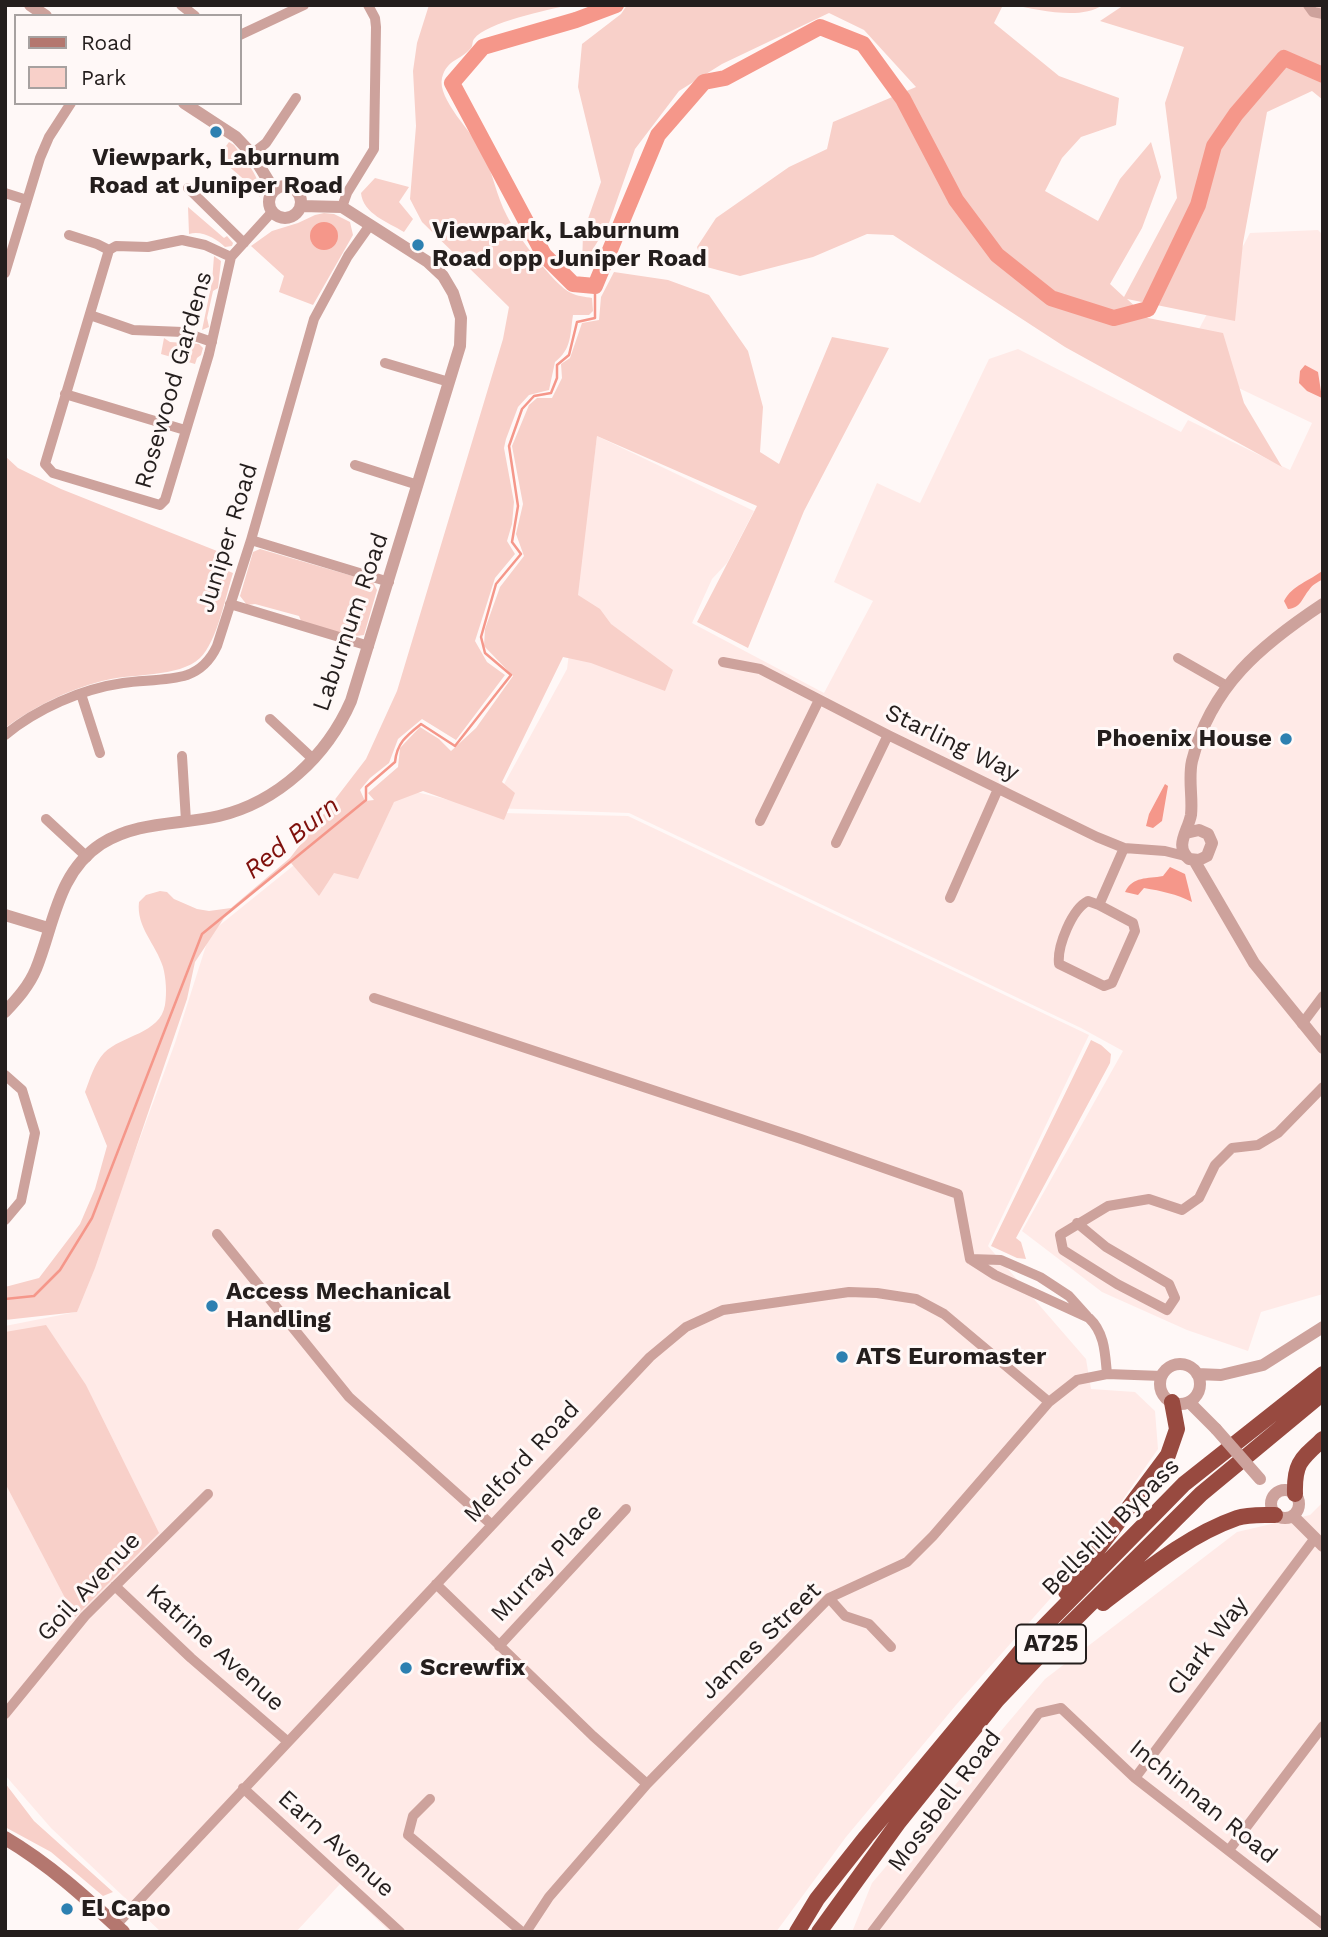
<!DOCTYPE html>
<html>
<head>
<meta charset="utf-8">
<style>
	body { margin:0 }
	#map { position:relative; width:1328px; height:1937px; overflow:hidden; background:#fff8f7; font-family:"Work Sans",sans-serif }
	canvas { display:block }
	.frame { position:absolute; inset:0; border:7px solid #241e1d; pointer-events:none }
	.legend { position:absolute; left:14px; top:14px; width:228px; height:91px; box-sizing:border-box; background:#fff8f7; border:2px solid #a7a1a0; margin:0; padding:9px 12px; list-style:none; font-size:21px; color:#241e1d }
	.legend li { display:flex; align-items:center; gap:14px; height:35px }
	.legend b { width:35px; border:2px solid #a7a1a0 }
</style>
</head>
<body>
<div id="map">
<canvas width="1328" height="1937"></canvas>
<div class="frame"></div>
<ul class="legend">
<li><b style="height:9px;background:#b4776f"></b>Road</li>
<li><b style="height:19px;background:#f8d0c9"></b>Park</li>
</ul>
</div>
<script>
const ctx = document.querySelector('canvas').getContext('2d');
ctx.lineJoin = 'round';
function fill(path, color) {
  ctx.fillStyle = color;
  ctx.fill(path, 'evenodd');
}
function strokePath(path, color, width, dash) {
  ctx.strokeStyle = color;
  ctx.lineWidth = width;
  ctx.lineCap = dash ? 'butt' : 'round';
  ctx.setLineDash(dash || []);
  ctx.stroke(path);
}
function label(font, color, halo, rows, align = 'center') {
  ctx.font = font + ' "Work Sans",sans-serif';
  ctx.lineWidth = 6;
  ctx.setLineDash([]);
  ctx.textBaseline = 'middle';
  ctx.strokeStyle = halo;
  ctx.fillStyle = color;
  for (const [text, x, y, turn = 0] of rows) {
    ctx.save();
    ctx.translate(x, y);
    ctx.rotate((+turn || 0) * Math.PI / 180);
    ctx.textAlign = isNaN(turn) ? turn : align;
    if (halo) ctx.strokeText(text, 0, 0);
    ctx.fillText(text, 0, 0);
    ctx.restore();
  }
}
const built = new Path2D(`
	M1318,230L1323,235V1294L1261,1312L1248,1351L1187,1330L1102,1292L1022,1231L1123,1051L1081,1028L629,813L491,808L567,669L597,436L754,511L727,563L712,579L692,623L824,693L873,601L834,582L877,483L920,503L989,359L1018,349L1181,432L1188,420L1290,470L1312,423L1182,361L1250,233Z
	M392,786L502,813L628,816L1089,1035L988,1246L1086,1359L1091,1389L1135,1392L1155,1411L1158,1449L1065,1582L956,1705L846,1837L776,1932H390L340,1884L296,1932H161L51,1828L5,1775V1326L76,1312L175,1043L210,933Z
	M1323,1502V1932H852L872,1883L1045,1679L1237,1532L1310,1515Z`);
const green = new Path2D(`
	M429,5H569C548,10 487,22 474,39C472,41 473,46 471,48C460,61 447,59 442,78C437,99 473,133 482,151C493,172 496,196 507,216C516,234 554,285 571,293C577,296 586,297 592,298L593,311L589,315H573C570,334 572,349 555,362L549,390L529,395L518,407L506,439L504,448L514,502L512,524L507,541L515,554L495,578L475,641L487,662L505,675L456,740L422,719L398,739L389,763L370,778L360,790L365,801L374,800L368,793L398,767L400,748L420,727L439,739L451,751L476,728L513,676L484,646L485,629L500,587L524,556L516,534L523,504L512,446L529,405L537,398H552L562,378L561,364L570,358L582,323L599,320L601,297L614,272L668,280L709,295L748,351L763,407L760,452L779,464L832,337L889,348L804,511L748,648L697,622L757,506L597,436L578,595L600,609L611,624L673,670L665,691L591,663L563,657L502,782L515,793L504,820L423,791L394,802L358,879L334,873L319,896L291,863L224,918L195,962L187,999L95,1268L77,1312L5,1320V1287L39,1278L80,1224L95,1189L107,1146L85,1092C90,1079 94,1064 104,1053C122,1035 160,1034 165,1005C167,993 166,978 163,967C156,944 136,927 139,902L146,895L160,891L167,892L174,899L197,909L209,911L231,908L290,858L366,759L397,691L503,339L509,307L422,222L410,199L416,126L413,71L417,43Z
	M627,5H1003L994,23L1059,76L1119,98L1116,125L1081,137L1062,158L1045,191L1098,221L1120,179L1151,142L1161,177L1142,228L1110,284L1124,297L1177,198L1165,103L1184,47L1100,21L1124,5H1323V100L1312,91L1267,112L1243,243L1235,321L1127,299L1148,318L1223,333L1244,403L1282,467L1065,347L893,235L867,234L813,257L740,276L703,266L697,247L716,218L789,167L827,149L833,122L916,87L864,30L829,13L722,64L679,91L635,149L609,223L582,267L583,233L601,182L578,87L582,44L621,14Z
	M1011,5H1103C1079,21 1038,9 1011,5Z
	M229,142L234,145C245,161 262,177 260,197L255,189L218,157Z
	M375,178L409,187L399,202L413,219L404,232C388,222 363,214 361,193Z
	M188,207L224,238L227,236L233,243L232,246L225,247C217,239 202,230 189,234Z
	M324,213L334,214L350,222L353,235L313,305L279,292L284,276L251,246L272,231L298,223L315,215Z
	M214,256L221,261L218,288L213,291L207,318L209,327L202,330L212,282Z
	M164,338L170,342L199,344L203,348L201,355L197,358L195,364L161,354Z
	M5,456L18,468L61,489L222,553L218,567L233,573C226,595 217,642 200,658C179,678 131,673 102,681C67,690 34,707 5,728Z
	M260,549L373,582L377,590L364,635L349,637L301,621L299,616L255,604L247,605L240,596L253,552Z
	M1091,1040L1101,1045L1111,1054L1110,1063L1016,1238L1021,1242L1026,1259L1017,1258L991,1246Z
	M46,1325L86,1385L159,1533L75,1617L5,1483V1332Z
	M5,1783L34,1821L113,1892L103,1896L51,1852L5,1827Z`);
const water = new Path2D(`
	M310 236a14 14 0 1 1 28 0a14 14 0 1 1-28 0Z
	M1305,365L1318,372L1322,398L1307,391L1299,383L1300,371Z
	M1323,570V579C1318,582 1312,585 1309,590C1302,598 1301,608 1288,609L1284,601C1293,584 1309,582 1323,570Z
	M1165,784L1168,786L1162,821L1153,828L1146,826L1149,814Z
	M1170,867L1185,874L1192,902C1176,894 1162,891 1144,888L1138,895L1125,892C1133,876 1147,879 1163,876Z`);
const stream = new Path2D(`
	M5,1299L34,1296L60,1270L92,1218L202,934L366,800V787L395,762C397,743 406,736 421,724L455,746L511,675L485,653L481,637L496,584L521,554L512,542L518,506L509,446L522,409L534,396L551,393L557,378V365L569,355L577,322L595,318V286`);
const river = new Path2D(`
	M616,5L576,20L483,47L452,83L544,255L573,284L595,286L658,135L704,82L725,78L820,27L863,44L903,99L956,200L997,255L1051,298L1114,318L1148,309L1198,205L1214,146L1236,114L1284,58L1323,75`);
const minor = new Path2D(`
	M181,5L195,16
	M1308,5L1313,12L1323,14
	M240,35L304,5
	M252,154L266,143L296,98
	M188,188L244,243
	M5,193L27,200
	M342,207L347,193L374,149L376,27L375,18L368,5
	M69,235L97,244L109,250
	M109,250L45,464L53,473L160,505L165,500L209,354L231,257L272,212
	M109,250L116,246L148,247L182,240L205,245L231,257
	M5,273L40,158L49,137L71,103
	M90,315L133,330L183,332L212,342
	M385,363L449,382
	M65,394L185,430
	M355,465L418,485
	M251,540L389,582
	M230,604L369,646
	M1178,658L1227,686
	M723,662L760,669L888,735L1097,837L1124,848L1165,851L1185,856
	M81,694L100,753
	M270,719L313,759
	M5,735C37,709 81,689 123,683C143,680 168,681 187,675C201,670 211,659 217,646L251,540L314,319L348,256L370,225
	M182,756L186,821
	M46,819L87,857
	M760,821L819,700
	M836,843L888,735
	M950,898L998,789
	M1099,905L1133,923L1135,931L1112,983L1104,986L1059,964C1057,946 1072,909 1088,901L1099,905L1124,848
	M374,998L801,1139L958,1194L970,1259L995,1275L1089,1318C1105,1333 1105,1354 1107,1374
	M1302,1024L1323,996
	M5,1075L22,1090L35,1133L21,1201L5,1220
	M1077,1223L1106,1247L1169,1284L1175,1298L1167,1310L1117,1284L1063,1250L1060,1235L1108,1206L1149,1199L1182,1210L1199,1198L1215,1165L1232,1148L1258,1145L1278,1133L1323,1087
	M217,1234L349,1397L492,1525
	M970,1259L1001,1260L1040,1277L1069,1296L1087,1316
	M436,1584L593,1736L647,1784
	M115,1586L191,1658L287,1741
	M829,1598L845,1616L869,1624L891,1647
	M499,1646L626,1509
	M5,1714L85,1616L208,1494
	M1135,1778L1315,1538
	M243,1788L400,1932
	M430,1799L413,1816L408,1835L522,1932
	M1229,1850L1323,1726
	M116,1925L650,1357L686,1327L723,1310L849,1292L877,1293L916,1299L944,1314L1049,1402
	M526,1932L549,1897L647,1784L829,1598L907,1562L933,1536L1049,1402L1077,1380L1107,1374L1162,1376
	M872,1932L1039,1713L1061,1708L1135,1778L1323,1924`);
const tertiary = new Path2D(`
	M30,5L46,16
	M184,103L236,137L252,154L274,190
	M269 202a16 16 0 1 1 32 0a16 16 0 1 1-32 0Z
	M1186,833L1199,830L1208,834L1212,843L1207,856L1199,860L1189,859C1174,846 1188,831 1191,815C1193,797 1188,779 1192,761C1211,686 1261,645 1323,604
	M1194,860L1254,963L1323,1048
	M5,915L48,928
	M5,1012C17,999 29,986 36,969C54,925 57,873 101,844C137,821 179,825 219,816C278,802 327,756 351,701L460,346L461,318L453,293L443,276L428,262L342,207L301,206
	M1160 1384a20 20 0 1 1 40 0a20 20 0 1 1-40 0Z
	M1197,1374L1221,1375L1263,1365L1323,1327
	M1189,1402L1216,1429
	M1271 1504a14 14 0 1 1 28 0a14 14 0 1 1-28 0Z
	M1293,1516L1323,1546`);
const secondary = new Path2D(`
	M5,1838C49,1864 85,1897 123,1932`);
const trunk = new Path2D(`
	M1295,1494C1294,1463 1301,1459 1323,1439
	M1066,1592L1168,1455L1177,1429L1172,1402
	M1103,1603C1144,1572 1188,1535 1237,1518C1248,1514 1263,1515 1275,1515
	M797,1932L817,1899L866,1837L1024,1647L1184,1484L1323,1374
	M819,1932L898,1823L997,1700L1060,1634L1201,1494L1323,1393`);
const tertiaryBridge = new Path2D(`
	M1216,1429L1260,1479`);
const markers = [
	[216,132,7,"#2d80b1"],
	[418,245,7,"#2d80b1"],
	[1286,739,7,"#2d80b1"],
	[212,1306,7,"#2d80b1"],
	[842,1357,7,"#2d80b1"],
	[406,1668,7,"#2d80b1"],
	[67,1909,7,"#2d80b1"]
];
const shields = [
	[1051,1644,70]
];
const shieldNames = [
	["A725",1051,1644]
];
const poiNames = [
	["Viewpark, Laburnum",216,158,"center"],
	["Road at Juniper Road",216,186,"center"],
	["Viewpark, Laburnum",432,231],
	["Road opp Juniper Road",432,259],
	["Phoenix House",1272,739,"right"],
	["Access Mechanical",226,1292],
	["Handling",226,1320],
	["ATS Euromaster",856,1357],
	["Screwfix",420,1668],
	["El Capo",81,1909]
];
const streetNames = [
	["Rosewood Gardens",174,380,-74],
	["Juniper Road",228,538,-73],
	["Laburnum Road",351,622,-71],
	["Starling Way",952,743,26],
	["Melford Road",522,1462,-47],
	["Bellshill Bypass",1111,1527,-45],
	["Murray Place",547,1563,-47],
	["Goil Avenue",89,1587,-47],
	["James Street",761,1641,-44],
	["Clark Way",1208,1646,-53],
	["Katrine Avenue",215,1648,42],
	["Mossbell Road",945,1801,-53],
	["Inchinnan Road",1203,1802,39],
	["Earn Avenue",336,1844,42]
];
const waterNames = [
	["Red Burn",292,838,-39]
];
fill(built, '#ffeae7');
fill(green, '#f8d0c9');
fill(water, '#f5978a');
strokePath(stream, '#f5978a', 2.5);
strokePath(river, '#f5978a', 16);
strokePath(minor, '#cda29c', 10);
strokePath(tertiary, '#cda29c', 12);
strokePath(secondary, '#b4776f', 14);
strokePath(trunk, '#984a40', 16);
strokePath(tertiaryBridge, '#cda29c', 12);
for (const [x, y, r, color] of markers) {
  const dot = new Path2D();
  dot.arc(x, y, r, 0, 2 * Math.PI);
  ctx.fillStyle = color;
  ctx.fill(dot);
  strokePath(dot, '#fff8f7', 2.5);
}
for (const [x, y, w] of shields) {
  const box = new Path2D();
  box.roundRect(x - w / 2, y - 19.5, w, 39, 5);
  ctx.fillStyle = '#fff8f7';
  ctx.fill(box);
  strokePath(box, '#241e1d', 2);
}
label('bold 23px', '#241e1d', null, shieldNames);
label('bold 24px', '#241e1d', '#fff8f7', poiNames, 'left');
label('24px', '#241e1d', '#fff8f7', streetNames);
label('italic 26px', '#7f100c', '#fff8f7', waterNames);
</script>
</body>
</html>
